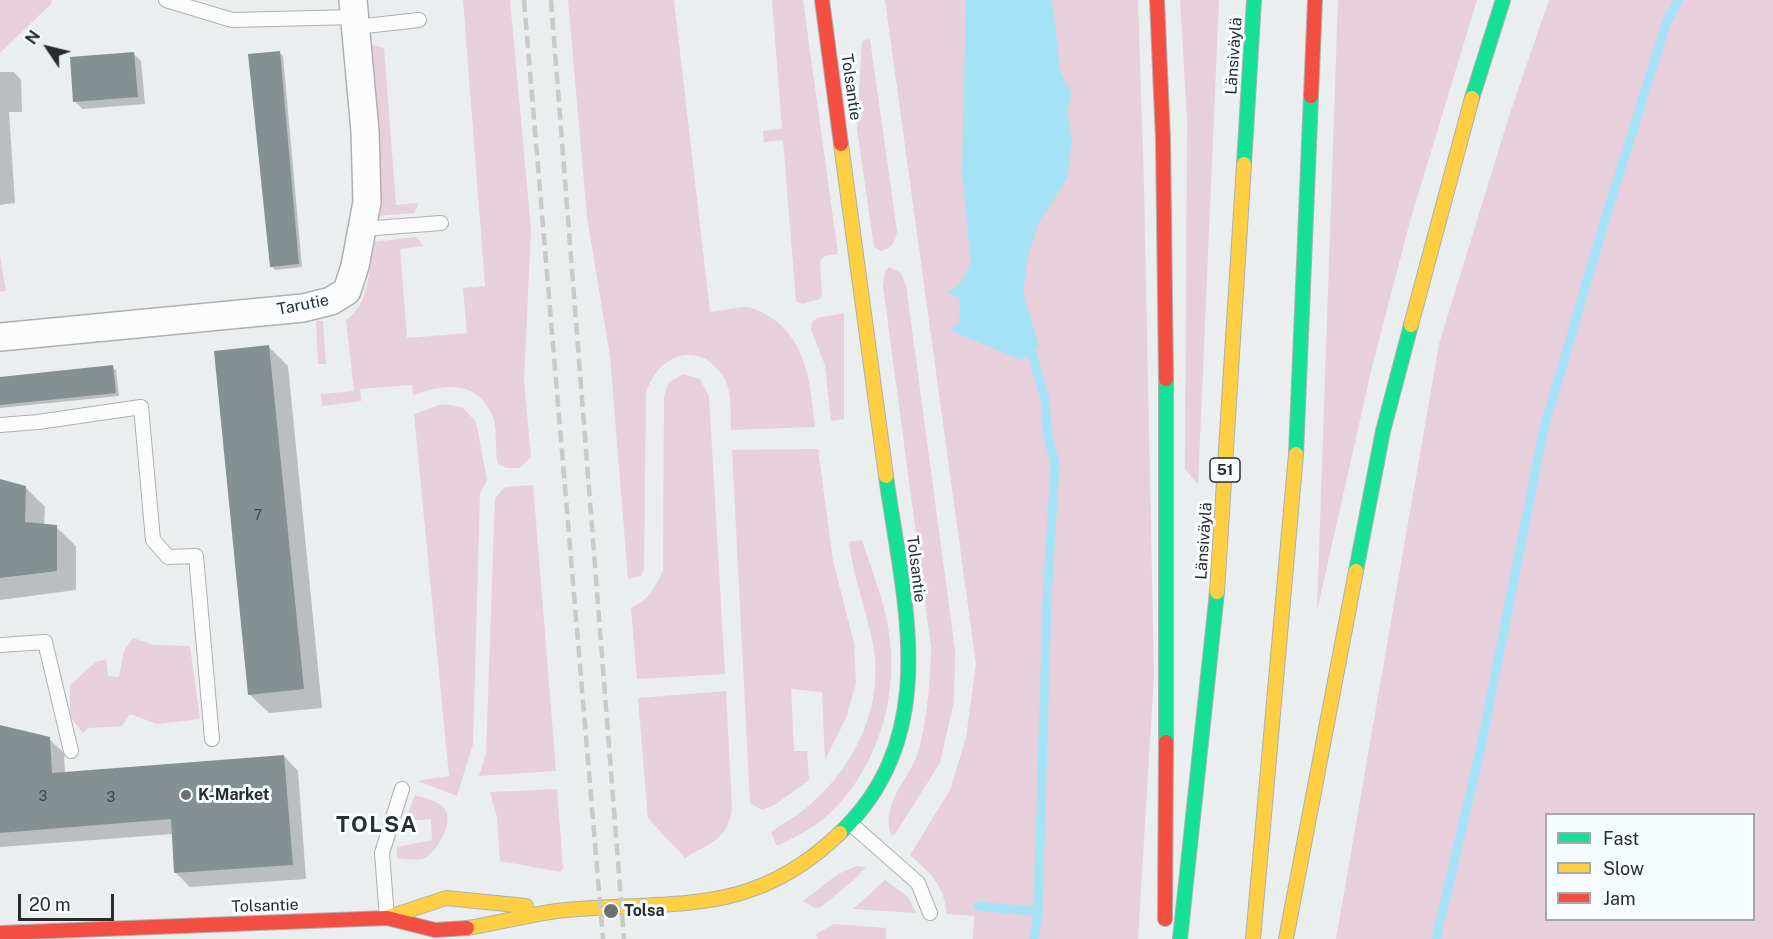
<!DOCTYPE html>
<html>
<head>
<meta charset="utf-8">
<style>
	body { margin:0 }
	#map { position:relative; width:1773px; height:939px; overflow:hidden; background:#eaeeef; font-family:"Public Sans",sans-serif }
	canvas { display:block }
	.legend { position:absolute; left:1545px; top:813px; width:210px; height:108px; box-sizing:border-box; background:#f6fcff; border:2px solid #a4a9ab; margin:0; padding:8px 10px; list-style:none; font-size:18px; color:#292c2d }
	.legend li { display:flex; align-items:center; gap:12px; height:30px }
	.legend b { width:30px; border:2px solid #a4a9ab }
	.north { position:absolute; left:18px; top:18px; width:60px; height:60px; -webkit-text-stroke:4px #f6fcff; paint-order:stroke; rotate:305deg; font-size:16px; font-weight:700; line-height:24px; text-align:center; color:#292c2d }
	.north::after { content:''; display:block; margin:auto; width:21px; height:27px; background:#292c2d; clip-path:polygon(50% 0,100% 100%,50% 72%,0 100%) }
	.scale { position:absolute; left:18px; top:894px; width:96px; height:27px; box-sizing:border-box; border:3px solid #292c2d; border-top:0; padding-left:8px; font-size:18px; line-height:21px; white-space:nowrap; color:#292c2d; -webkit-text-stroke:4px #f6fcff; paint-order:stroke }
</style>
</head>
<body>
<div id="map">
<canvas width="1773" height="939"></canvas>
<ul class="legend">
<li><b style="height:8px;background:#16e098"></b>Fast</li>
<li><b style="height:8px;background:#ffcf43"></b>Slow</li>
<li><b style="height:8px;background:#f24e42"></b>Jam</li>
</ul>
<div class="north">N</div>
<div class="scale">20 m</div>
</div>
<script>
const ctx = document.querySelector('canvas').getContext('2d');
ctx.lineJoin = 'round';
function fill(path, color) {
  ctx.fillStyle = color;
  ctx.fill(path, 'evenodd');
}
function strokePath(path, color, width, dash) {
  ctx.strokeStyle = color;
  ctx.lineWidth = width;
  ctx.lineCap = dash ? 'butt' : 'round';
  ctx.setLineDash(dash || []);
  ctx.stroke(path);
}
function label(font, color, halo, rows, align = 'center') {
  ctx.font = font + ' "Public Sans",sans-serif';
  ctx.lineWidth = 6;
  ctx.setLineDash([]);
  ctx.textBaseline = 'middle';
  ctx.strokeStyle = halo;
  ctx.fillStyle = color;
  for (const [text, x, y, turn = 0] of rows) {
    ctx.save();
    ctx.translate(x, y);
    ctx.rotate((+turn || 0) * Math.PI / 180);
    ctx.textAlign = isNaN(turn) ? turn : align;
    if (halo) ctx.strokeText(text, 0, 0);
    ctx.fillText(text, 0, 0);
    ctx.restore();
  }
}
const green = new Path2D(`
	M0,0H52L51,4L0,53Z
	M463,0H510L531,229L524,381L531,457L519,468H507L498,464C494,449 498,431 493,417C479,380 442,383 413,396L412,385L360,389L361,401L322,406L321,394L354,391L346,320C370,304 369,268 373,242L416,237L424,246L400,249L407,338L467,333L463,288L485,286Z
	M568,0H674L710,312C722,311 735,307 747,307C756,308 769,316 776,321C809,348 810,387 815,427L731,430C730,413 733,389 722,375C697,338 657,356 646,393L644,568L641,576L628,579L610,356L587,217Z
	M772,0H803L838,254L825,256L820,261L822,293L820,299L802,304L796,301L783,140L764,142L763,131L782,129Z
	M885,0H1138L1144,187L1154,675L1138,939H973L974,916L947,914C943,883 933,876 910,855L950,790L966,738L976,664Z
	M1180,0H1219L1198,485L1185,469L1187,118Z
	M1338,0H1477L1410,221L1372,367L1317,611Z
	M1549,0H1773V939H1336L1439,344L1510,113ZM1754,814V920H1546V814Z
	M870,39L897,231C895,243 893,247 881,251L874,247L857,129L862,41Z
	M371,44L384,48L396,205L419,203L414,213L377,216L380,151Z
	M0,256L6,291L0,292Z
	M889,267L901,273L906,285L955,650L954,701L940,763L895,834L891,835C880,801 911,779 919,749C928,714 930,682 931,647L883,286L885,272Z
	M844,313V419L831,421L825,365L811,330L812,322L817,318Z
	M316,321H323L326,364H318Z
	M683,374L700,379L709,396L725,674L637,679L631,608C648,600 655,588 663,571L664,396L668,383Z
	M442,404L462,407L476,422L487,480L480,493L473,744L457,796L417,781L449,776L414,414Z
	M818,449L833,561L854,643L856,684L846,718L825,760L822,692L791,689L794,751H807L809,780L776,804L762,810L750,803L732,450Z
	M533,485L556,771L479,776L486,754L495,498L505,487Z
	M862,540C871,568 883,598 888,627C900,692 879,766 831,812C816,827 796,837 777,846L771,832C782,824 795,817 806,808C852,771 883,710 874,650C868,613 853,579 849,542Z
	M133,638L154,645L190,646L200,719L157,724L130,714L122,726L88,728L83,733L70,716V685L96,662L106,659L108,676L119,677L124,651Z
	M726,691L732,809C728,840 709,843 685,858L648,818L638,698Z
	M557,789L563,868L561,872L500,861L497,817L490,792Z
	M415,795C424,798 439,801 445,809C454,822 437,852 425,858C418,861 405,859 397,858V847L432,840L431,819L405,821Z
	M857,866L866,867L855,879L821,907L815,908L803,901L838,874Z
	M885,880L908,897L916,913L853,909Z
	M834,924L886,928V939H818L816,934Z`);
const water = new Path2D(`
	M966,0H1052L1061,75L1072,93L1067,112L1072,142L1067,179L1039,222L1028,255L1023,293L1039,346L1032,354L1020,360L950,330L959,323L960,298L947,293L961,283L971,263L962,174Z`);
const shadow = new Path2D(`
	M280,53L283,56L302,267L275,270L271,266Z
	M134,54L141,61L145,104L82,109L75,101Z
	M0,72H14L21,80L22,112H9L15,203L0,205Z
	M269,347L288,366L322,708L269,713L249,694Z
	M112,367L116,370L119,396L0,408V378Z
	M0,481L25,487L45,507L44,526L56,527L76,546V590L0,600Z
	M0,727L49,739L64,753L65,774L284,756L298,771L306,879L190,887L176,873L173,834L0,847Z`);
const stream = new Path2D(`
	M1032,354L1045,398L1047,432L1055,464L1047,600L1038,912L1034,939
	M978,906L1038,912
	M1436,939L1481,747L1543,432L1603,226L1666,24L1678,0`);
const building = new Path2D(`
	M280,51L299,264L270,267L248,54Z
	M134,52L138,97L73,102L70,57Z
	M269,345L304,689L248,695L214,351Z
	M113,365L116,393L0,405V377Z
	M0,479L26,486L25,522L57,525V571L0,578Z
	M0,725L50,737L52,773L284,755L293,865L174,873L171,819L0,833Z`);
const lane = new Path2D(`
	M166,0L232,20L355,17
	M356,27L419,20
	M362,229L441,223
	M0,425L38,422L141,407L153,540L168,557L196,556L212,739
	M0,645L45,642L71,751
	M851,824L918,883L930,913
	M387,918L382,853L402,789`);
const street = new Path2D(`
	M0,337L303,308L331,301L347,291L355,266L367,202L365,131L353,0`);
const fast = new Path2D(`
	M1472,98L1503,0
	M1244,164L1254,0
	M1166,379V742
	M1296,454L1311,96
	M1356,571L1383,431L1411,325
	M840,833C944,734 903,600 886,476
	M1180,939L1217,592`);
const slow = new Path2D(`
	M841,144L886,476
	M1411,325L1472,98
	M1217,592L1244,164
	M389,917L446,898L526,906
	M467,928C500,923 533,913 566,910C677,900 752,918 840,833
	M1253,939L1296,454
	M1286,939L1356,571`);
const jam = new Path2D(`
	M822,0L841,144
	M1157,0L1163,139L1166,379
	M1311,96L1315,0
	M1165,919L1166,742
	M0,933L387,918L435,930L467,928`);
const rail = new Path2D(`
	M524,0L603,939
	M551,0L624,939`);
const markers = [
	[186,795,6,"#6d7071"],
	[611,911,8,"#6d7071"]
];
const numberNames = [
	["7",258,516],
	["3",43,797],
	["3",111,798]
];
const shields = [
	[1225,470,30]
];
const shieldNames = [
	["51",1225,470]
];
const streetNames = [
	["Länsiväylä",1234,56,-86],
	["Tolsantie",851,87,82],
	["Tarutie",303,305,-11],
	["Länsiväylä",1204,541,-86],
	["Tolsantie",916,569,83],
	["Tolsantie",265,906,-2]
];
const poiNames = [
	["K-Market",198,795],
	["Tolsa",624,911]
];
const districtNames = [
	["TOLSA",377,825]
];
fill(green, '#e7cfdc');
fill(water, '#a5e4f7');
fill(shadow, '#0003');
strokePath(stream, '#a5e4f7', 9);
fill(building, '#859093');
strokePath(lane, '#adb0b1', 16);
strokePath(street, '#adb0b1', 30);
strokePath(fast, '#adb0b1', 16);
strokePath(slow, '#adb0b1', 16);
strokePath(jam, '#adb0b1', 16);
strokePath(lane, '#fcfcfd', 14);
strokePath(street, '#fcfcfd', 27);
strokePath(fast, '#16e098', 14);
strokePath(slow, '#ffcf43', 14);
strokePath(jam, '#f24e42', 14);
strokePath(rail, '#c9caca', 4.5, [12, 6]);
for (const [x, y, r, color] of markers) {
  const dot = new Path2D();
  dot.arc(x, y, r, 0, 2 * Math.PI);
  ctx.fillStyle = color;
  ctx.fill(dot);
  strokePath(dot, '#f6fcff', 2);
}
label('14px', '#404546', null, numberNames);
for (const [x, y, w] of shields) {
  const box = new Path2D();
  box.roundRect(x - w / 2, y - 12, w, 24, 4.5);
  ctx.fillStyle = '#f6fcff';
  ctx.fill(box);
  strokePath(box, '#292c2d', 1.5);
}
label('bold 15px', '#292c2d', null, shieldNames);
label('16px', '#292c2d', '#f6fcff', streetNames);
label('bold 16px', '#292c2d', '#f6fcff', poiNames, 'left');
ctx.letterSpacing = '1.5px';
label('bold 22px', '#2a3032', '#f6fcff', districtNames);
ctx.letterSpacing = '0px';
</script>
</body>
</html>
